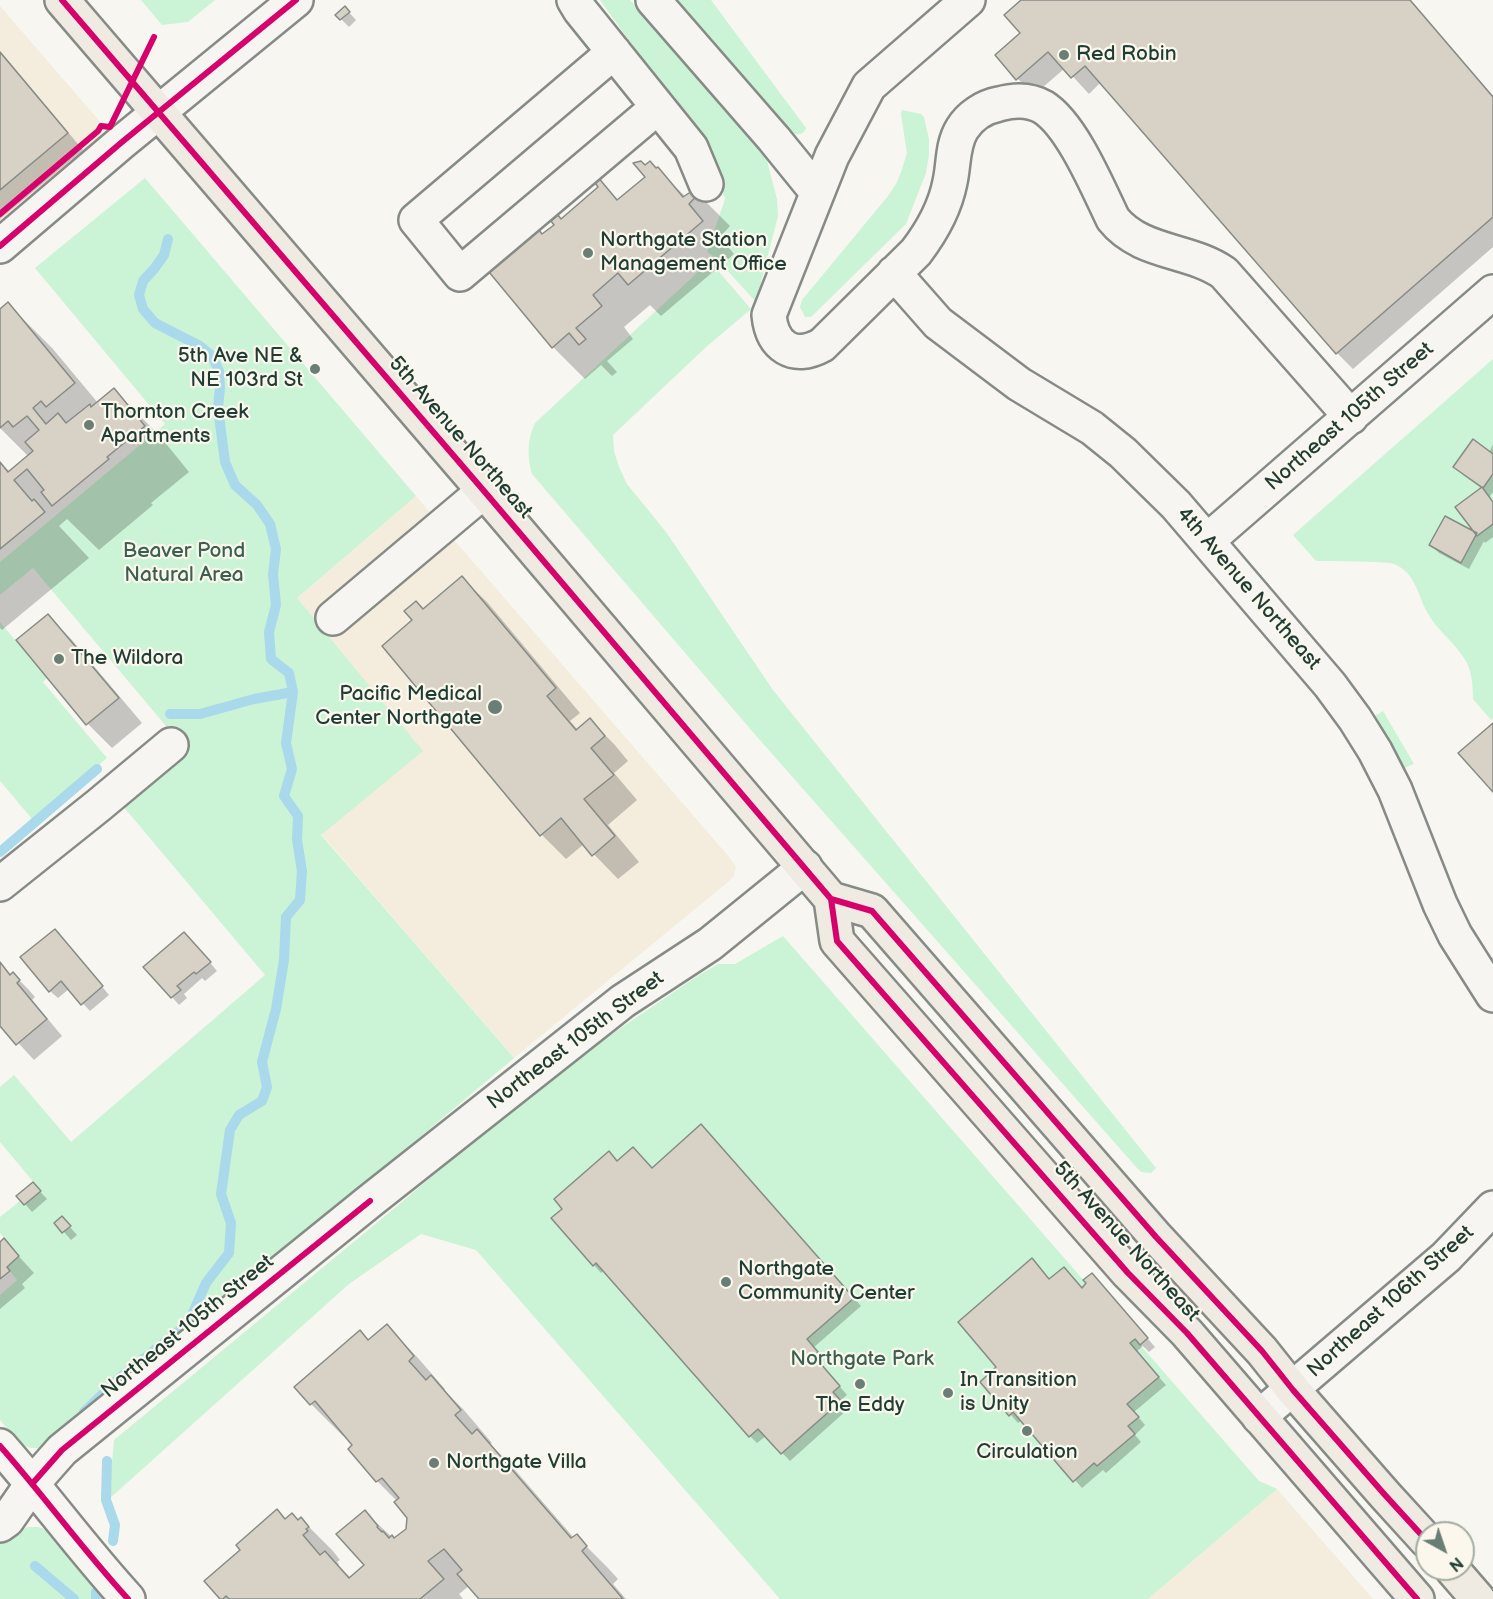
<!DOCTYPE html>
<html>
<head>
<meta charset="utf-8">
<style>
	body { margin:0 }
	#map { position:relative; width:1493px; height:1599px; overflow:hidden; background:#f8f6f0; font-family:"Balsamiq Sans",sans-serif }
	canvas { display:block }
	.north { position:absolute; left:1415px; top:1521px; width:60px; height:60px; box-sizing:border-box; background:#fbf7ec; border:2px solid #a3ada2; border-radius:50%; rotate:140deg; font-size:16px; font-weight:700; line-height:24px; text-align:center; color:#1f3d34 }
	.north::after { content:''; display:block; margin:auto; width:21px; height:27px; background:#6b7e76; clip-path:polygon(50% 0,100% 100%,50% 72%,0 100%) }
</style>
</head>
<body>
<div id="map">
<canvas width="1493" height="1599"></canvas>
<div class="north">N</div>
</div>
<script>
const ctx = document.querySelector('canvas').getContext('2d');
ctx.lineJoin = 'round';
function fill(path, color) {
  ctx.fillStyle = color;
  ctx.fill(path, 'evenodd');
}
function strokePath(path, color, width, dash) {
  ctx.strokeStyle = color;
  ctx.lineWidth = width;
  ctx.lineCap = dash ? 'butt' : 'round';
  ctx.setLineDash(dash || []);
  ctx.stroke(path);
}
function label(font, color, halo, rows, align = 'center') {
  ctx.font = font + ' "Balsamiq Sans",sans-serif';
  ctx.lineWidth = 4.5;
  ctx.setLineDash([]);
  ctx.textBaseline = 'middle';
  ctx.strokeStyle = halo;
  ctx.fillStyle = color;
  for (const [text, x, y, turn = 0] of rows) {
    ctx.save();
    ctx.translate(x, y);
    ctx.rotate((+turn || 0) * Math.PI / 180);
    ctx.textAlign = isNaN(turn) ? turn : align;
    if (halo) ctx.strokeText(text, 0, 0);
    ctx.fillText(text, 0, 0);
    ctx.restore();
  }
}
const built = new Path2D(`
	M0,6L96,117L101,124L103,131L100,137L0,221Z
	M416,496L731,859L736,867L734,876L728,882L514,1058L321,834L297,598Z
	M1277,1489L1373,1599H1148Z`);
const green = new Path2D(`
	M141,0H215L188,22L162,25Z
	M600,0H630L758,143L766,157L772,180L777,199L778,216L756,302L715,257L707,252L725,199L711,155Z
	M677,0H711L806,128C804,134 800,135 793,134L775,116Z
	M902,110L921,114L924,117L929,139V155L926,173L906,224L811,317H805L800,307L802,300L888,196L896,184L901,172L907,153L901,114Z
	M145,178L416,496L297,598L423,751L321,835L514,1058L56,1443C24,1456 20,1443 0,1420V1295L17,1280L7,1267L19,1256L0,1233V1217L20,1201L24,1205L41,1191L0,1142V1087L14,1075L71,1142L265,975L122,805L187,751L33,568L0,595V562L165,424L35,268Z
	M703,260L714,266L751,309L705,348L613,435L614,451L619,467L627,484L666,532L773,690L1156,1168L1151,1173L1141,1172L1137,1168L752,731L532,474C527,456 527,440 535,423L699,271Z
	M1493,359V718L1491,720L1473,699C1473,687 1472,674 1467,663C1457,644 1437,631 1427,612C1418,595 1415,572 1394,564C1389,562 1381,563 1376,562C1356,561 1336,561 1316,561L1293,535Z
	M0,622L47,678L43,682L107,758L33,820L0,781Z
	M1383,711L1414,764L1402,769L1373,717Z
	M783,936L1259,1481L1277,1489L1148,1599H780L476,1250L421,1234L349,1284L109,1499L114,1440L396,1207L550,1076L696,977L718,964H735Z
	M28,1527H38L48,1530L108,1599H0V1544L16,1532Z`);
const shadow = new Path2D(`
	M1024,0H1411L1493,96V247L1353,369L1337,353L1101,82L1089,94L1065,68L1034,95L1018,79L997,55L1022,33Z
	M345,8L356,20L349,27L341,19Z
	M0,51L83,150L0,219Z
	M645,167L657,169L686,197L695,191L730,226L720,237L734,254L661,316L650,305L624,327L633,339L607,361L617,372L612,376L601,365L585,379L553,347L491,273L543,236L601,187L597,178L619,201L647,177Z
	M8,304L53,349L98,403L114,390L159,435L189,472L151,503L153,505L99,550L67,519L59,526L89,558L2,630L0,628V462L10,472L29,457L0,428V311Z
	M1493,444V492L1489,497L1493,502V537L1485,543L1484,541L1469,569L1439,553L1431,545L1477,534L1482,489L1463,475L1455,467L1489,453Z
	M462,578L487,602L580,713L570,721L578,730L590,720L614,744L628,761L614,773L637,800L608,825L639,862L618,879L584,844L566,859L542,835L423,611Z
	M48,616L72,640L142,723L112,748L88,724Z
	M63,939L109,995L90,1011L69,989L58,998L50,991Z
	M192,941L217,971L205,981L202,978L184,994L187,998L179,1005L172,997Z
	M0,964L11,976L13,974L29,990L35,997L32,1000L62,1036L34,1060L0,1023Z
	M709,1134L861,1306L813,1348L824,1360L821,1364L847,1395L840,1401L847,1410L790,1461L766,1436L757,1443L750,1436L604,1270L601,1273L594,1265L618,1162L652,1170Z
	M33,1184L47,1199L32,1212L25,1204Z
	M56,1223L69,1226L77,1235L71,1240Z
	M4,1240L34,1273L22,1284L25,1288L0,1309V1244Z
	M1050,1280L1082,1289L1099,1283L1155,1347L1149,1352L1143,1346L1136,1352L1166,1385L1134,1412L1145,1425L1135,1435L1141,1442L1106,1473L1103,1470L1082,1488L1022,1420L1018,1423L982,1382L998,1368Z
	M387,1326L418,1358L445,1389L444,1390L463,1409L492,1443L490,1444L509,1463L574,1538L576,1536L608,1568L618,1579L613,1584L626,1599H481L469,1586L459,1594L463,1599H222L286,1520L298,1521L301,1519L333,1551L340,1560L337,1562L339,1564L338,1565L351,1578L366,1565L365,1512L395,1540L407,1529L409,1518L397,1501L377,1481L350,1449L355,1445L345,1434L343,1436L311,1404L369,1341Z`);
const stream = new Path2D(`
	M170,714H200L254,699L293,692
	M0,852L97,769
	M84,1412L118,1379L188,1324L206,1283L229,1253L231,1223L221,1194L230,1130L239,1115L262,1101L267,1087L262,1062L276,1009L284,960L286,917L300,900L302,871L297,840L298,816L284,796L292,769L286,743L293,692L289,673L271,659L269,632L276,605L273,574L276,549L270,524L257,505L235,485L225,462L218,408L220,388L219,371L212,356L200,346L155,323L143,309L139,295L143,281L154,269L164,255L168,239
	M107,1461L106,1500L115,1525L113,1541
	M35,1566L74,1599
	M96,1592V1599`);
const building = new Path2D(`
	M1021,0H1410L1493,97V217L1336,354L1085,66L1071,78L1048,52L1016,80L995,55L1020,33L1004,15Z
	M345,6L350,12L340,20L335,15Z
	M0,52L68,133L0,190Z
	M641,161L645,165L650,161L656,168L658,167L683,197L695,189L699,193L689,204L703,221L628,285L618,273L593,295L602,306L576,328L586,339L579,345L569,333L552,348L489,272L539,230L542,234L554,225L551,221L558,215L561,219L598,187L593,180L597,176L617,200L645,177L633,163Z
	M8,302L75,383L46,407L41,401L33,408L46,424L58,413L66,423L90,404L91,407L114,388L145,426L107,457L109,459L52,506L41,492L44,490L27,469L14,480L32,501L34,499L45,512L0,549V462L8,472L33,451L25,442L39,430L27,416L13,427L8,421L0,428V309Z
	M1473,439L1493,454V474L1483,488L1453,467Z
	M1482,487L1493,502V524L1477,536L1455,507Z
	M1445,516L1477,533L1461,563L1429,545Z
	M462,576L556,688L547,696L576,730L590,718L605,736L591,748L614,775L584,799L615,836L592,856L561,818L540,836L382,646L412,620L404,611L416,601L423,609Z
	M48,614L119,698L86,725L16,640Z
	M1493,723V792L1458,753Z
	M55,929L103,986L81,1005L61,981L49,992L20,957Z
	M184,932L211,962L196,974L194,972L177,986L181,990L171,998L143,967Z
	M0,962L10,975L13,972L20,980L17,983L47,1019L16,1045L0,1026Z
	M701,1124L854,1298L807,1339L818,1352L814,1356L840,1386L833,1392L841,1401L781,1454L758,1429L749,1437L596,1263L593,1266L551,1218L562,1209L554,1199L609,1151L617,1161L633,1147L652,1168Z
	M33,1182L41,1191L24,1205L16,1196Z
	M62,1216L71,1226L62,1233L54,1223Z
	M4,1238L19,1256L7,1267L10,1271L0,1279V1242Z
	M1032,1258L1049,1279L1064,1267L1082,1288L1086,1283L1083,1280L1092,1273L1148,1338L1140,1345L1135,1339L1130,1343L1159,1377L1127,1404L1139,1417L1128,1426L1135,1434L1097,1466L1094,1463L1073,1482L1013,1412L1009,1416L980,1382L996,1367L958,1322Z
	M387,1324L414,1356L409,1361L426,1380L431,1375L461,1410L455,1415L472,1434L477,1429L571,1538L577,1534L587,1546L582,1551L623,1599H479L457,1574L462,1570L444,1549L428,1561L444,1579L420,1599H229L226,1596L223,1599H220L204,1581L240,1550L236,1545L277,1509L285,1519L292,1513L298,1520L301,1517L309,1527L306,1529L308,1531L303,1535L320,1555L325,1551L349,1578L364,1565L336,1534L365,1510L378,1526L377,1527L382,1532L383,1531L389,1538L392,1535L394,1538L406,1529L407,1518L394,1502L399,1498L382,1478L376,1482L348,1449L352,1445L315,1401L310,1405L294,1387L360,1330L368,1340Z`);
const minor = new Path2D(`
	M574,0L580,10L691,148L706,184
	M653,0L774,139L817,192
	M968,0L869,86L832,156L769,315C772,346 793,361 822,345L916,252C932,231 945,208 950,182C954,165 952,145 962,129C970,116 984,107 999,104C1013,100 1029,99 1043,107C1072,125 1098,188 1113,219C1141,254 1190,249 1224,273L1351,417
	M614,52L416,220L460,274L658,107
	M0,246L122,142L296,0
	M894,273L938,323L1019,384L1092,428L1123,453L1176,505L1330,685L1355,719L1375,751L1395,790L1440,904L1455,935L1493,995
	M1207,541L1493,292
	M333,618L484,491
	M0,884L99,805L171,745
	M1259,1417L1446,1257L1493,1208
	M0,1446C44,1496 83,1550 128,1599
	M0,1525L7,1520L32,1484L62,1450L370,1201L623,1001L710,944L805,867`);
const major = new Path2D(`
	M62,0L484,491L831,899L837,941L1128,1273L1187,1333L1417,1599
	M831,899L872,911L1156,1237L1262,1351L1293,1390L1385,1495L1427,1541
	M1452,1569L1478,1599`);
const cycleway = new Path2D(`
	M62,0L484,491L831,899L837,941L1128,1273L1187,1333L1417,1599
	M0,214L98,131L101,126L110,127L154,37
	M0,246L122,142L296,0
	M831,899L872,911L1156,1237L1262,1351L1293,1390L1385,1495L1427,1541
	M0,1446C44,1496 83,1550 128,1599
	M32,1484L62,1450L370,1201`);
const markers = [
	[1064,55,6,"#6b7e76"],
	[588,253,6,"#6b7e76"],
	[315,369,6,"#6b7e76"],
	[89,425,6,"#6b7e76"],
	[59,659,6,"#6b7e76"],
	[495,707,8,"#6b7e76"],
	[726,1282,6,"#6b7e76"],
	[860,1384,6,"#6b7e76"],
	[948,1393,6,"#6b7e76"],
	[1027,1431,6,"#6b7e76"],
	[434,1463,6,"#6b7e76"]
];
const poiNames = [
	["Red Robin",1076,55],
	["Northgate Station",600,241],
	["Management Office",600,265],
	["5th Ave NE &",303,357,"right"],
	["NE 103rd St",303,381,"right"],
	["Thornton Creek",101,413],
	["Apartments",101,437],
	["The Wildora",71,659],
	["Pacific Medical",482,695,"right"],
	["Center Northgate",482,719,"right"],
	["Northgate",738,1270],
	["Community Center",738,1294],
	["In Transition",960,1381],
	["is Unity",960,1405],
	["The Eddy",860,1406,"center"],
	["Circulation",1027,1453,"center"],
	["Northgate Villa",446,1463]
];
const streetNames = [
	["Northeast 105th Street",1350,417,-41],
	["5th Avenue Northeast",460,438,49],
	["4th Avenue Northeast",1248,589,49],
	["Northeast 105th Street",576,1041,-37],
	["5th Avenue Northeast",1126,1242,48],
	["Northeast 106th Street",1391,1302,-42],
	["Northeast 105th Street",188,1327,-39]
];
const parkNames = [
	["Beaver Pond",184,552],
	["Natural Area",184,576],
	["Northgate Park",862,1360]
];
fill(built, '#f4edde');
fill(green, '#cbf3d5');
fill(shadow, '#0003');
strokePath(stream, '#a9d9ea', 10);
fill(building, '#d8d2c6');
strokePath(building, '#868b86', 1.5);
strokePath(minor, '#868b86', 38);
strokePath(major, '#868b86', 38);
strokePath(minor, '#f6f5f1', 33);
strokePath(major, '#f0ebe2', 33);
strokePath(cycleway, '#d6006c', 6);
for (const [x, y, r, color] of markers) {
  const dot = new Path2D();
  dot.arc(x, y, r, 0, 2 * Math.PI);
  ctx.fillStyle = color;
  ctx.fill(dot);
  strokePath(dot, '#fbf7ec', 2);
}
label('21px', '#1f3d34', '#fbf7ec', poiNames, 'left');
label('21px', '#1f3d34', '#fbf7ec', streetNames);
label('21px', '#3a6150', '#fbf7ec', parkNames);
</script>
</body>
</html>
